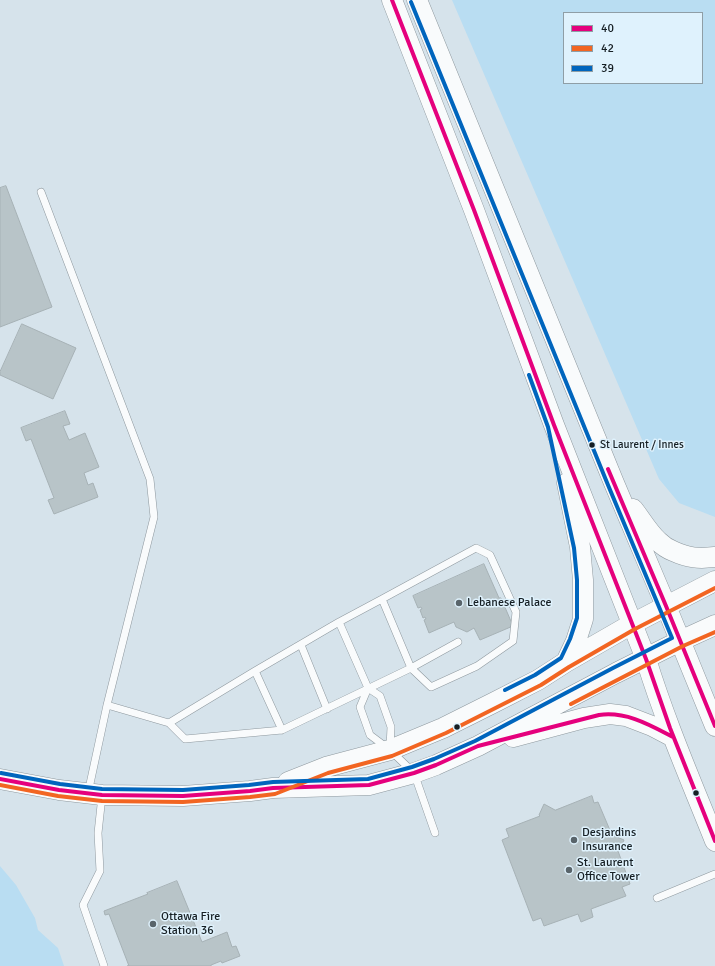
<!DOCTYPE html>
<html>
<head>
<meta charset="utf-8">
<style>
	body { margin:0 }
	#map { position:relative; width:715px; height:966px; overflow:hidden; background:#d6e3eb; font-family:Signika,sans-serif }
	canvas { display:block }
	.legend { position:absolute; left:563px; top:12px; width:140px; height:72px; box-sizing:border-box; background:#dff2fd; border:1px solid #8f9ea6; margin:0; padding:5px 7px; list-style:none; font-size:12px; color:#161f24 }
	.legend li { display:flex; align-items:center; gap:8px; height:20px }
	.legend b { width:20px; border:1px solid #8f9ea6 }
</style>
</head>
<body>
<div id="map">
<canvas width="715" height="966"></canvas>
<ul class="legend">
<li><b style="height:5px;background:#e5007d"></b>40</li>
<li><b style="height:5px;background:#f26522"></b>42</li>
<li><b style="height:5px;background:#0065bd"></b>39</li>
</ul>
</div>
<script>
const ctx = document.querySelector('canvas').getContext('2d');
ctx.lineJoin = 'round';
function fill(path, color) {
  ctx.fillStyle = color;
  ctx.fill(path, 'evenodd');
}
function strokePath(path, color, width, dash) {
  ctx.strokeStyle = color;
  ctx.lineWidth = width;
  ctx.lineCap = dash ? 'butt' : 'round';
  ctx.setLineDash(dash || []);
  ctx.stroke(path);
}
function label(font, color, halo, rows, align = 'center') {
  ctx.font = font + ' Signika,sans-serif';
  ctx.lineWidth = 3;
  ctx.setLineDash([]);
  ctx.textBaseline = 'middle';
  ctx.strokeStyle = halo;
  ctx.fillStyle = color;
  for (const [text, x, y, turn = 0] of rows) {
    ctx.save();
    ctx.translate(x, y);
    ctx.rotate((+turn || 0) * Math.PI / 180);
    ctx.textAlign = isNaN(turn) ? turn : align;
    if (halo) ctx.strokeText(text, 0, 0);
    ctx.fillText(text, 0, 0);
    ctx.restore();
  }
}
const green = new Path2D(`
	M452,0H715V517L679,503L659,479ZM564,13H702V83H564Z
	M0,866L16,885L35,918L38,930L58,948L64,966H0Z`);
const building = new Path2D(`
	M6,186L52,307L0,327V188Z
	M22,324L76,348L53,399L0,375V372Z
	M65,411L70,424L63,426L69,440L85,433L99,467L84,473L88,485L93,483L98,497L54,514L48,500L54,498L31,439L26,441L21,428Z
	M484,564L499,598H501L513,626L480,640L474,628L467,632L456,627L454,622L429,633L424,620L426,619L425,617L423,618L420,610L422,609L421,607L418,608L413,596Z
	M592,796L594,803L598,802L612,835L624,840L619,851H618L630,884L622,887L626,896L591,909L593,917L581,922L578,914L544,926L541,918L533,921L502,840L509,837L506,829L540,816L539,815L544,804L555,810Z
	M177,881L202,942L227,932L232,947L236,946L240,956L222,963L221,961L211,965V966H127H129L109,914L105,915L104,911L148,894L147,893Z`);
const lane = new Path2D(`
	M41,192L150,479L154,517L107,705L88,793
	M476,548L490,555L516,612L513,641L477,666L431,687L411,668L382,599Z
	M382,599L339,622L368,688L380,696L391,727L390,747
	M301,645L327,709
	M255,671L282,730
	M368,688L360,707L370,735L390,750L414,773L435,833
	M107,705L169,723L185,739L282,730L411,668L458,642
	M169,723L255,671L339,622
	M102,796L98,833L100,871L83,905L104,966
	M657,898L715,874`);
const secondary = new Path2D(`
	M392,0L474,210L554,425L646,659C665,721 691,781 715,841
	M417,0L614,483L666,606L715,726
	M633,509C641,519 648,532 658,541C662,545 668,549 673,551C688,558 699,559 715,557
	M566,662L576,641L583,619V580L580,547L567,483
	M513,737L584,718L610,714L626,716L652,726L673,737
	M0,779L59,790L102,795L183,796L250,791L273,788L369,785L414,773L436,765L478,746L616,673L680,641L715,625
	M288,782L326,767L390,750L443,728L493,703L538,680L566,662L632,624L715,581`);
const bus1 = new Path2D(`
	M392,0L474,210L554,425L646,659L670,728L715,841
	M608,469L666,606L715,726
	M0,779L59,790L102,795L183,796L250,791L273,788L369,785L414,773L436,765L478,746L599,715C626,711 650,725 673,737`);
const bus2 = new Path2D(`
	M571,704L683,646L715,632
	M0,785L58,796L102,801L183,802L250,797L275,794L328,773L392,756L446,733L541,685L569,667L635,629L715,588`);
const bus3 = new Path2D(`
	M505,690L535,675L561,658L570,639L577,618V580L574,548L548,427L529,375
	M1,773L60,784L102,789L183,790L249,785L273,782L368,779L412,767L434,759L475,741L613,668L672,638L608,485L411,2`);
const markers = [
	[592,445,3.5,"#161f24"],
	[459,603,4,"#59646a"],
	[457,727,3.5,"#161f24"],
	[696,793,3.5,"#161f24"],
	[574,840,4,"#59646a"],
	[569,870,4,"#59646a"],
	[153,924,4,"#59646a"]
];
const busNames = [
	["St Laurent / Innes",600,445]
];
const poiNames = [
	["Lebanese Palace",467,603],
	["Desjardins",582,833],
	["Insurance",582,847],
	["St. Laurent",577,863],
	["Office Tower",577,877],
	["Ottawa Fire",161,917],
	["Station 36",161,931]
];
fill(green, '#b9ddf2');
fill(building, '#b8c4c8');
strokePath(building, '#a6b1b5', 1);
strokePath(lane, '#8e989e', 8);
strokePath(secondary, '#8e989e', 21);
strokePath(lane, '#f9fbfc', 7);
strokePath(secondary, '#f9fbfc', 20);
strokePath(bus1, '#e5007d', 4);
strokePath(bus2, '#f26522', 4);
strokePath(bus3, '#0065bd', 4);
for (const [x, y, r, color] of markers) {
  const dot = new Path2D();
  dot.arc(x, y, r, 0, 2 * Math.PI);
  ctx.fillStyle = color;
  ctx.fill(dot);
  strokePath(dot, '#dff2fd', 1.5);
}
label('11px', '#161f24', '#dff2fd', busNames, 'left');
label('12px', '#161f24', '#dff2fd', poiNames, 'left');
</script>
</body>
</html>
